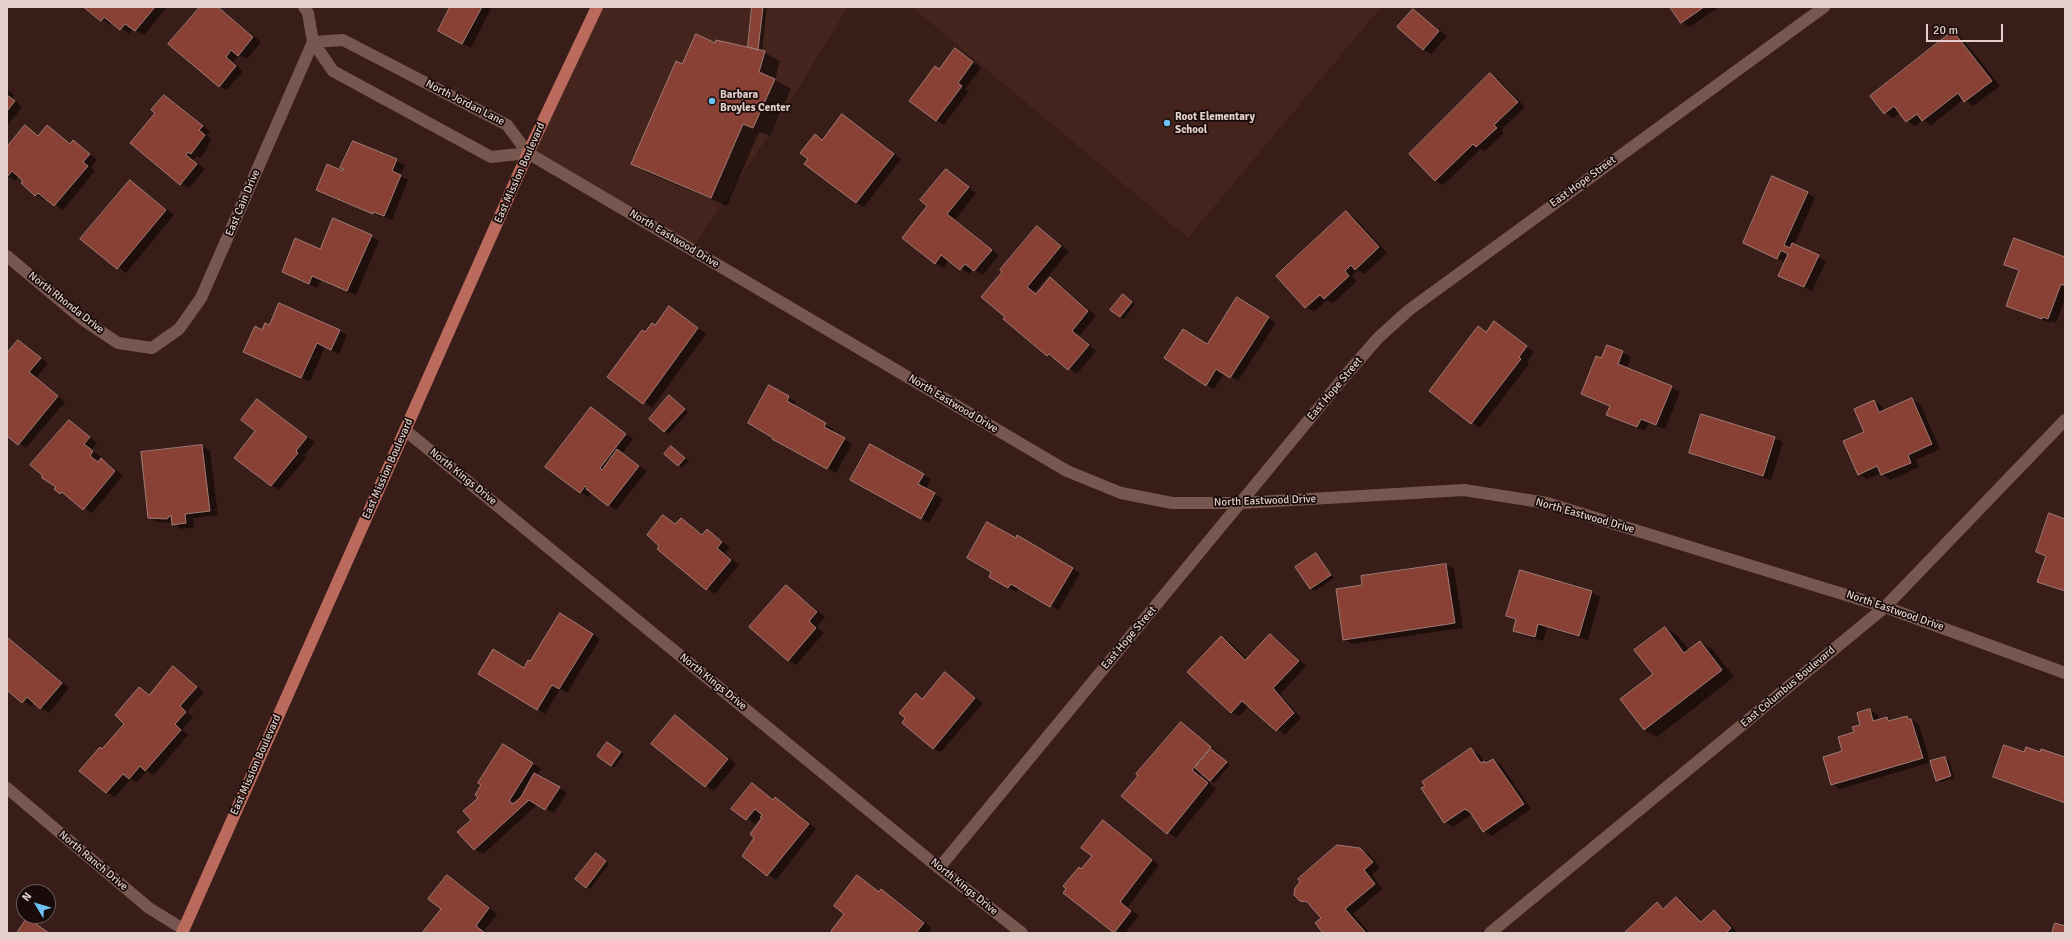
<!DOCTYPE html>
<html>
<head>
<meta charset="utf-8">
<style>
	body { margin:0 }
	#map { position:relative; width:2072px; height:940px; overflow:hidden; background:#391d18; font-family:Signika,sans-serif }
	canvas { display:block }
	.frame { position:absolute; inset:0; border:8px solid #e3cfcb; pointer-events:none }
	.north { position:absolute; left:16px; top:884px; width:40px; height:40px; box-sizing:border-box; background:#180b09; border:1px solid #695957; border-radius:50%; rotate:308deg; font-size:11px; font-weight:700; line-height:16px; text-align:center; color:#e3cfcb }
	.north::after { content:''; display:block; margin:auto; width:14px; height:18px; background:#6ec2f3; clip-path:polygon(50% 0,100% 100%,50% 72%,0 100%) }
	.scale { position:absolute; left:1926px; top:24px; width:77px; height:18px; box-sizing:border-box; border:2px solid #e3cfcb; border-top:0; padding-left:5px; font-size:12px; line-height:14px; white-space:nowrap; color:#e3cfcb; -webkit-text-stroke:3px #180b09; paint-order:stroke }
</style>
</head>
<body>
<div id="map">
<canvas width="2072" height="940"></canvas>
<div class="frame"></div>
<div class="north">N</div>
<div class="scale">20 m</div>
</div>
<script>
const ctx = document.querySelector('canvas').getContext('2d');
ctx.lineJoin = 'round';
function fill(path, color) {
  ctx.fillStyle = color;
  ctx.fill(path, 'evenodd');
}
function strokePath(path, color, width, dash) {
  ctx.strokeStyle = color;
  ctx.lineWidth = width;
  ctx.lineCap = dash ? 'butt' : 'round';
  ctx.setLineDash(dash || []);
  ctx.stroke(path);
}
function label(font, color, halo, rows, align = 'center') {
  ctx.font = font + ' Signika,sans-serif';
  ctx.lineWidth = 3.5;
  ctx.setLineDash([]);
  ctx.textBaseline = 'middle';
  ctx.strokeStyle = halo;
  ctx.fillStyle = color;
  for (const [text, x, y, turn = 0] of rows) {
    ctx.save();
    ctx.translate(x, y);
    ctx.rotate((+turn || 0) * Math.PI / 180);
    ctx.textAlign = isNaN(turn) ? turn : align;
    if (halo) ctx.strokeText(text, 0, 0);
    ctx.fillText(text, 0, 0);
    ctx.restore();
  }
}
const built = new Path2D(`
	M597,7H848L773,129L692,249L528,153Z
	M912,7H1381L1188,238Z`);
const shadow = new Path2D(`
	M86,7H167L144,35L133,29L129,34L112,22L110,25Z
	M201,7H219L261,42L247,59L239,55L233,62L243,71L227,90L219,86Z
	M451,7H492L471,48L439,31Z
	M753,7H767L762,51L780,61L775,80L791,89L770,136L759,132L727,206L648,173L632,163L683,65L716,44L753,49Z
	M1671,7H1719L1690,27L1682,22Z
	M1413,10L1447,36L1431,54L1423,49Z
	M1953,33L1961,37L2000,86L1973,106L1964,99L1931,125L1923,120L1915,126L1907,121L1900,113L1893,118L1885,113Z
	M963,54L981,68L965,89L969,91L944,125L936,120Z
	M1490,74L1498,79L1525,107L1501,130L1504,133L1485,151L1481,149L1443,185L1435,180Z
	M7,89L14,95L12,98L22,107L7,126Z
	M164,96L210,131L207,135L212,140L208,145L209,146L200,158L197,156L193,160L205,169L189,188L181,184L156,113Z
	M842,116L901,159L864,207L856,203L809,159L815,135L823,140Z
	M48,126L71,144L73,142L81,146L97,160L91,167L95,171L63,210L46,198L44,200L36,195L19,176L15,181L7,176V149L26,127L39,136Z
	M354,143L405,165L400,176L408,180L392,220L382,216L381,217L317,189L344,173Z
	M946,170L976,193L955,220L999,255L983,275L973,269L969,274L949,260L943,268L935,263L928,205Z
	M130,181L174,215L126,273L81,239Z
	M1807,193L1815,198L1794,245L1826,261L1812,291L1788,280L1785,262L1744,243ZM1777,247L1789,254V256L1776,249Z
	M1346,212L1354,217L1387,253L1364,274L1358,270L1352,276L1357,281L1333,303L1327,300L1314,312L1306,307L1277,276Z
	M1038,227L1069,251L1035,292L1037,294L1050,278L1058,283L1096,316L1079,336L1096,351L1077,374L1056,359L1048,355L1004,319Z
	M371,236L379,241L356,295L321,280L317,288L283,272L321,250Z
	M2065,258V299L2056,323L2051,321L2050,323L2007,306L2019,271L2005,264Z
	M1127,298L1135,304L1124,319L1120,317Z
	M1246,303L1276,323L1238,381L1225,373L1214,389L1206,385L1208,345Z
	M669,307L706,334L652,408L609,376L646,333L655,326Z
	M1494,323L1534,352L1527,362L1529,364L1480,428L1430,391L1479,328L1487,332Z
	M270,326L339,331L347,335L339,354L325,347L310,381L253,356L262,331Z
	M18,341L48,363L36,378L65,402L26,448L7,434V354Z
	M1622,352L1631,357L1626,369L1680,392L1665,429L1649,423L1645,431L1615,419L1607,415L1610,406L1582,394L1602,359Z
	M770,387L796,402L794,406L833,429L832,432L852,444L836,473L781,444Z
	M673,398L688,412L669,434L651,419Z
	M1912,399L1920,404L1940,449L1916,460L1919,467L1890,480L1881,473L1867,479L1859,474L1866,432L1874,401L1882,406L1884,411Z
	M257,400L315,442L304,456L306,458L279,490L271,485L256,430Z
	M592,409L633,439L622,454L647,471L616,510L592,493L588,497L580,492Z
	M69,421L97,443L92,449L101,457L97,461L99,462L101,460L109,464L123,476L92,513L56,489Z
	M1774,438L1783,442L1771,480L1698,457L1690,452Z
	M870,445L931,479L926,489L943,499L929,523L851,480Z
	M202,446L210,451L218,515L193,518L194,527L181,529L173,523L157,522L149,517Z
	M672,447L689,461L682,468L665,454Z
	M664,516L677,524L681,519L703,535L707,531L730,547L725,553L739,565L715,594L658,549L661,545Z
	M2065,520V592L2038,581L2046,557L2037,552Z
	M1017,537L1080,573L1059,610L1019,587L1016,592L990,577Z
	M1316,554L1319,556L1334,578L1315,591L1311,589L1296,567Z
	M1446,565L1454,569L1463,628L1352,644L1344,639Z
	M1520,571L1592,592L1600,597L1588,640L1547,628L1543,641L1522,635L1514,631L1517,621L1507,616Z
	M786,586L825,617L817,627L824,633L796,665L788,660Z
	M568,619L600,639L567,693L560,689L545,714L537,709L524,669Z
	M1665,628L1677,635L1689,650L1700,642L1712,649L1734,677L1657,737L1644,730Z
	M1270,635L1278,640L1306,666L1280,694L1301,718L1285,735L1249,706L1239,716L1231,712L1221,637L1229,642L1247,659Z
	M7,636L69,688L49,713L34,702L31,706L7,688Z
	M173,668L204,692L187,712L193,717L182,730L188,735L154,775L147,771L137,782L131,779L115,797L106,792L103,750L125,723L140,688L150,695Z
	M945,673L983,703L941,752L933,748L916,695L923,699Z
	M1870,710L1878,715L1879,721L1887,718L1893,721L1907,717L1919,725L1930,762L1945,758L1949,760L1954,778L1941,782L1937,780L1932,762L1840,789L1831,784L1843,752Z
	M675,716L736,764L714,791L653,744Z
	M1181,723L1219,753L1217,754L1230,765L1214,783L1202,773L1200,775L1216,789L1176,838L1123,796Z
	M611,745L624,754L615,767L611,765Z
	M511,750L541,769L536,776L567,792L554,813L538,804L483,854L474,849L472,820L479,798ZM506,798L515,803L513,805L505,799Z
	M1471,750L1479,754L1487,764L1493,760L1501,765L1531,809L1492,836L1484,831L1472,814L1453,827L1445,822Z
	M2025,753H2040L2065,758V804L2002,781L1994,777Z
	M752,784L774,800L775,798L783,803L816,829L776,880L743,855L756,837L764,818L761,816L755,824L733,809Z
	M1103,822L1159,865L1128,907L1139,916L1125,933H1113L1064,893L1093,856Z
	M1360,849L1369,854L1380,867L1372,875L1382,889L1353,914L1370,933H1325L1322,918L1311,906L1300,901Z
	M600,856L609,864L590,889L586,887Z
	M448,876L497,914L484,931L486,933H423L442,909Z
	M858,877L880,892L882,890L890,895L932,928L928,933H835L845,914Z
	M1676,898L1684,903L1703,922L1714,911L1722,916L1738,933H1626L1657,903L1665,908Z`);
const building = new Path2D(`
	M84,7H155L135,31L125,24L120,30L104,17L101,21Z
	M200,7H218L253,37L238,56L231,50L226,57L236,66L219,87L168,44Z
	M450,7H482L462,44L438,31Z
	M752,7H763L758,50L748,47Z
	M1670,7H1704L1681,23Z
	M1413,9L1439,31L1423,50L1397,27Z
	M1953,31L1992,81L1964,102L1958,93L1922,121L1917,114L1906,122L1894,106L1884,114L1870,96Z
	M696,34L715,43L716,40L765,51L759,72L775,79L753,128L743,124L711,198L631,164L676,61L682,64Z
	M955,48L973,62L958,83L962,86L936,121L909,101L935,66L939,69Z
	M1490,73L1518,102L1494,125L1497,128L1476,147L1473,144L1435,181L1409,154Z
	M7,95L15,101L7,111Z
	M164,95L203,126L199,130L205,135L191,154L188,152L186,155L197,164L180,185L130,143L155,113L151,110Z
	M842,114L894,154L856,203L804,164L808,159L800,153L815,134L822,140Z
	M25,125L38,136L47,125L70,144L73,140L90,154L83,162L88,166L54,206L38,193L35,196L21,183L23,181L12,171L7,177V147Z
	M353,141L397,159L392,171L401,175L384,216L373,212V214L316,190L327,164L343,171L344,169L340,168Z
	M946,169L969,187L947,214L992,250L974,271L965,264L960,270L941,255L935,264L902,238L927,206L920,200Z
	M1772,176L1808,192L1784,245L1790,248L1792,243L1819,255L1804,287L1778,276L1788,254L1781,250L1777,259L1743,243Z
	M130,180L166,210L117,269L80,239Z
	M1346,211L1379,247L1355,270L1351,265L1345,271L1349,276L1324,299L1320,295L1305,308L1276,276Z
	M333,218L372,235L347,291L312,276L309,284L282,272L295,238L320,249Z
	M1037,226L1061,246L1027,287L1036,294L1050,277L1088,311L1072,331L1089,345L1068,370L1049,354L1047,356L1003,319L1005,317L981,297L1002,272L1000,270Z
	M2014,238L2065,257V286L2061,284L2048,319L2043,317L2042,319L2006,306L2019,270L2004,265Z
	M1123,294L1132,302L1120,317L1110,310Z
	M1237,297L1269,317L1230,378L1216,369L1206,386L1164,358L1183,329L1207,344Z
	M279,303L340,330L331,350L317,343L301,378L243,352L255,326L262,330L265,323L269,325Z
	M669,306L698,328L643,404L607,377L642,330L645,332L652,323L655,325Z
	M1494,321L1527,346L1519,357L1521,359L1471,424L1429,391L1478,326L1486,332Z
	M18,340L41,358L29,372L58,396L18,445L7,436V353Z
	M1607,345L1623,351L1618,364L1672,386L1656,425L1641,419L1637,427L1606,415L1610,406L1581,394L1596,356L1601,358Z
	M769,385L789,396L787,401L826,423L824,427L845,438L827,469L772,439L773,438L748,423Z
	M669,395L685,409L664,432L649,419Z
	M1912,398L1932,444L1908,455L1911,463L1881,475L1877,466L1858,475L1843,441L1864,432L1854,409L1874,400L1879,412Z
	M257,399L307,437L296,451L298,453L271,486L234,458L255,431L241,420Z
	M591,407L626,434L600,468L602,470L617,449L639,466L608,506L586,489L587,488L585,486L580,493L545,467Z
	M1701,414L1775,437L1763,476L1689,453Z
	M69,420L90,437L84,444L93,451L90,456L98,462L101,458L115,471L83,510L62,492L60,494L54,489L56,487L42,478V475L30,465Z
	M870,444L924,474L918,484L935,493L921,519L850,480Z
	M202,445L210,511L185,514L186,523L172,525L171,515L167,519L148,518L141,452Z
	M671,446L685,458L678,466L664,454Z
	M2049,513L2065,519V591L2037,582L2046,556L2036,552Z
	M663,515L675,524L681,518L702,535L707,529L722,542L717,548L731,560L706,590L657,549L659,546L647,535Z
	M987,522L1016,538L1017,535L1073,568L1050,607L1011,584L1008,588L989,577L991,572L967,558Z
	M1316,553L1331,575L1310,589L1295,567Z
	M1446,564L1455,623L1343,640L1336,589L1362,585L1361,576Z
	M1520,570L1592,591L1579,636L1538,624L1535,637L1513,631L1516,619L1506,616Z
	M786,585L817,612L809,621L816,628L788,661L749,627Z
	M560,613L593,634L559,689L552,685L537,710L478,674L493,649L524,668L528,660L530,661Z
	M1665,627L1684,653L1700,641L1722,670L1644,730L1620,699L1653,674L1634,650Z
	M1270,634L1299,661L1273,688L1294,713L1276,731L1242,701L1231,713L1187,672L1221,636L1245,660Z
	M7,637L62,683L40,709L27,697L22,703L7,690Z
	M173,666L197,687L180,706L186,712L175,724L181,730L145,771L140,766L129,779L123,774L106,793L79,771L100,747L102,749L124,724L115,715L139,687L149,695Z
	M945,672L975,698L933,749L902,723L905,718L899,713L916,693L922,699Z
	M1870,709L1873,721L1887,717L1888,721L1907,716L1908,719H1911L1923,758L1831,785L1823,757L1842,751L1838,737L1854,732L1852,727L1860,725L1857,713Z
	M675,715L728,759L705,787L651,744Z
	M1181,722L1211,747L1192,770L1208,783L1167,834L1121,796L1138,776L1136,774Z
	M607,742L621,752L611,766L597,756Z
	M503,744L533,763L509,801L513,804L521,797L534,773L560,787L545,810L529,800L474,850L457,832L471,820L463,811L478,798L475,795L481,785L478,783Z
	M2004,745L2024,752L2026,747L2040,752L2041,749L2065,757V803L1993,777Z
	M1471,748L1481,763L1484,761L1486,763L1493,759L1524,804L1483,832L1470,812L1465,809L1444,823L1421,788L1425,786L1422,782Z
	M1211,749L1227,762L1210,781L1195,768Z
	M1945,757L1951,776L1936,781L1930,761Z
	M752,783L773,800L775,797L809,824L767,876L742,856L754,838L750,834L762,818L760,817L762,815L755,809L746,820L731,809Z
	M1103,820L1152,860L1120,902L1131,911L1114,933L1063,893L1066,889L1063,886L1079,867L1081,869L1092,856L1081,848Z
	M1337,845L1360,848L1373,862L1364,870L1375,884L1345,909L1366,933H1323L1315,923L1321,918L1307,902L1300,901L1294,895L1295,888L1300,882L1298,879Z
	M596,853L606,861L586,888L575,879Z
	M447,875L489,908L476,926L485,933H422L441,909L428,899Z
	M857,875L879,892L881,889L924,923L916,933H833L831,931L844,914L834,906Z
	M1676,897L1701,922L1714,910L1731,928L1726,933H1624L1657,902L1663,909Z
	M27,918L49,933H17Z
	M2055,923L2065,926V933H2052Z`);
const minor = new Path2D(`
	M304,7L308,13L313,42L333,71L491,157L528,153
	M313,42L343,40L507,125L528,153L1067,471L1121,493L1172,503H1241L1464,490L1547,503L1885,607L2065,673
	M7,256L82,319L118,343L152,348L179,329L201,298L313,42
	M405,430L939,868L1022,933
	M7,788L149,908L183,929
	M939,868L1345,376L1378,338L1409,310L1824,7
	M1490,933L1885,607L2065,420`);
const major = new Path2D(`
	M182,933L528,153L597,7`);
const markers = [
	[712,101,4,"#6ec2f3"],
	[1167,123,4,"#6ec2f3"]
];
const poiNames = [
	["Barbara",720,95],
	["Broyles Center",720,108],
	["Root Elementary",1175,117],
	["School",1175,130]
];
const streetNames = [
	["North Jordan Lane",465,103,27],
	["East Mission Boulevard",520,173,-66],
	["East Hope Street",1583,182,-36],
	["East Cain Drive",243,203,-67],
	["North Eastwood Drive",674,239,31],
	["North Rhonda Drive",66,303,38],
	["East Hope Street",1335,389,-50],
	["North Eastwood Drive",953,404,31],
	["East Mission Boulevard",388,469,-66],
	["North Kings Drive",463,477,39],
	["North Eastwood Drive",1265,501,-2],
	["North Eastwood Drive",1585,516,16],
	["North Eastwood Drive",1895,611,19],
	["East Hope Street",1129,638,-50],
	["North Kings Drive",713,682,39],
	["East Columbus Boulevard",1788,687,-40],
	["East Mission Boulevard",256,765,-66],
	["North Ranch Drive",93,861,40],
	["North Kings Drive",964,887,39]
];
fill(built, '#46241e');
fill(shadow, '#0007');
fill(building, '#894135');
strokePath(building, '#9f7c75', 1);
strokePath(minor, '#785751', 12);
strokePath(major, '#bb6b5d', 12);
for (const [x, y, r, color] of markers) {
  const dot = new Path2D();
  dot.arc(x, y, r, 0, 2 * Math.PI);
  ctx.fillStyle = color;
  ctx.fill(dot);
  strokePath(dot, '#180b09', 1.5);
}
label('bold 11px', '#e3cfcb', '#180b09', poiNames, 'left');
label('11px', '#e3cfcb', '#180b09', streetNames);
</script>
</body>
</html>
